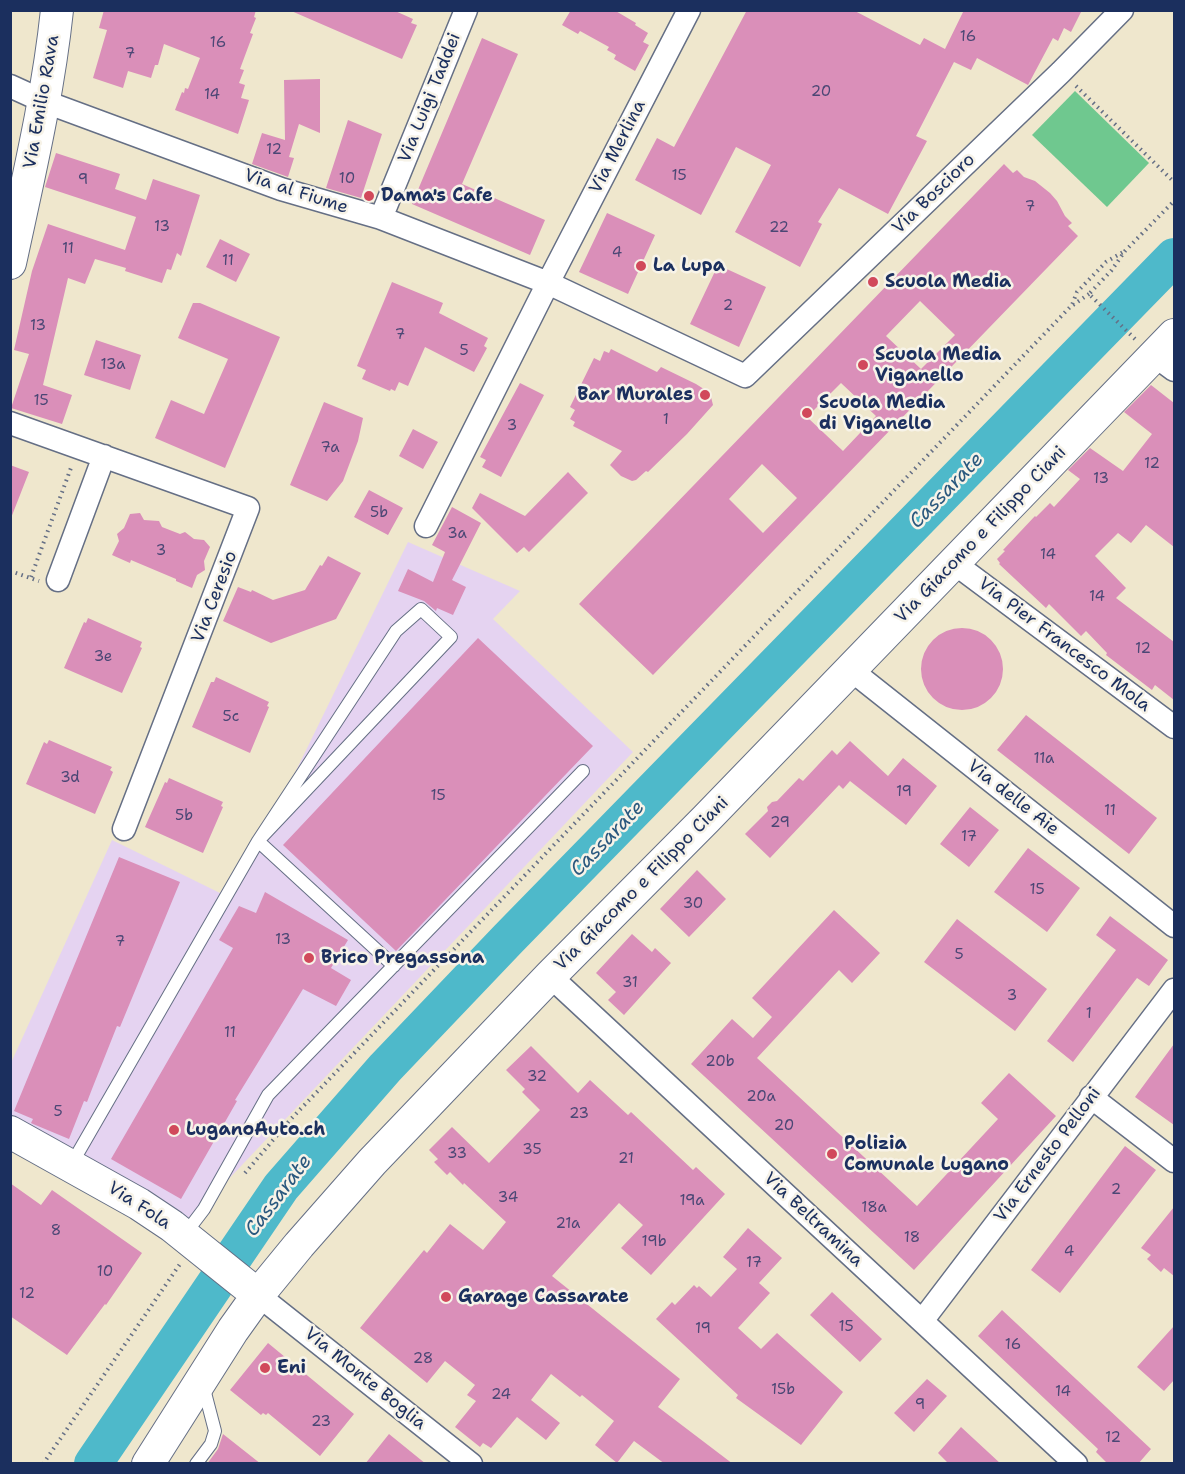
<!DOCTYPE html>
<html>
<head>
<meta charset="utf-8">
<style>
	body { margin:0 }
	#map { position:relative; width:1185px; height:1474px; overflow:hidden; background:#efe7cd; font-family:"Shantell Sans",sans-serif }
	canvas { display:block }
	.frame { position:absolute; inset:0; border:12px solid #1b2f5e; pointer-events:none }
</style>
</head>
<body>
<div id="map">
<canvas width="1185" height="1474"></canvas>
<div class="frame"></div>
</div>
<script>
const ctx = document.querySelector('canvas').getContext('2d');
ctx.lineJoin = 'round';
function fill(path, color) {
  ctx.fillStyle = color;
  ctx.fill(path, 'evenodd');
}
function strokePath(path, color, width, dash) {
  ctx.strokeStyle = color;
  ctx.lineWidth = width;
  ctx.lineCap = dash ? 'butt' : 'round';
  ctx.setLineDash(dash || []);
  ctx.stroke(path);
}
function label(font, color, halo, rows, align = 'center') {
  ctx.font = font + ' "Shantell Sans",sans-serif';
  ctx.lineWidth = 5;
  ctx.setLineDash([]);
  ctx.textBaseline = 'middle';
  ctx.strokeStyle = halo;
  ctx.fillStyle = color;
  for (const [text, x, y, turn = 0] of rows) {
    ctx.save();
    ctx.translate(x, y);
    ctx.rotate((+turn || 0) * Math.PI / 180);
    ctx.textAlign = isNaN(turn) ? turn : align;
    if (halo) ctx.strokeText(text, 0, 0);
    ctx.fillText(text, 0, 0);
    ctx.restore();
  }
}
const built = new Path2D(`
	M408,542L520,591L493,619L633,752L189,1221L11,1117V1063L112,840L220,893L258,841L262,840Z`);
const green = new Path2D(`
	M1075,91L1149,163L1107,207L1032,135Z`);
const river = new Path2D(`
	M93,1464L281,1187L385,1068L508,939L1174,257`);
const building = new Path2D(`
	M104,10H256L254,17L256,18L250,33L253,34L240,69L244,70L239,83L245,85L241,98L249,100L238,134L175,110L182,92L184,93L185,88L188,89L200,58L164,44L158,65H155L151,78L128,71L123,88L93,78L107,30L99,28Z
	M289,10H393L413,19L411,23L417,25L402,59Z
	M571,10H614L636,23L635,25L648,33L643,42L649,45L635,71L614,59L616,55L607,50L609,47L580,31L578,34L562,25Z
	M747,10H853L920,45L924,38L945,49L964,10H1082L1071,32L1064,28L1058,41L1053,38L1028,85L977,58L971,70L954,62L916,136L927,141L888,214L839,188L818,222L822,224L800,267L735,232L771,165L736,147L701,215L635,180L657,138L674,147Z
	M482,38L518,54L462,184L545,220L530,255L412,204Z
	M320,79V133L299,124L289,157L294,158L288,177L252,164L262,133L285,140L284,80Z
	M348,120L382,134L361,198L326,188Z
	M56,153L120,174L115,189L146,200L153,179L200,195L181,256L177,253L171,270L167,269L162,283L125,271L126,268L95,259L85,284L68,278L43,385L72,395L62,424L11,408L29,354L14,350L32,271L48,224L125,250L136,217L45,187Z
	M1004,164L1013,173L1017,170L1024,177L1035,181L1050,193L1057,201L1065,216L1072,223L1068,226L1078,236L653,675L579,604ZM920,301L955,335L921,369L886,336ZM841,383L876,416L843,451L807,417ZM762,464L797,498L763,533L729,499Z
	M607,213L655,235L628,294L579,272Z
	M220,239L250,254L236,282L206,267Z
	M718,265L766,287L739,347L690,324Z
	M392,282L443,303L439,313L488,338L484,346L487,348L474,372L425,347L408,386L399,382L395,391L391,389L390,391L362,379L366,370L357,366Z
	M193,303H200L280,337L225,468L155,438L171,400L204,414L228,359L178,338Z
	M96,340L141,355L130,390L84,375Z
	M611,349L657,372L661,367L696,384L710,393L713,405L687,434L648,472L646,471L636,480L632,481L621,476L610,465L622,451L573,426L575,422L570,419L575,410L570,407L594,358L600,361L604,351L609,353Z
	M520,383L544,395L501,477L482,467L486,460L480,457Z
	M1151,385L1174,403V547L1146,525L1131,543L1118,533L1095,556L1126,588L1116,598L1174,642V700L1155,685L1152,690L1106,655L1107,653L1086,631L1081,636L1049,604L1046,608L999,564L1000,563L997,559L1005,551L1003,550L1035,516L1036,517L1050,503L1054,507L1080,479L1068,470L1090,448L1123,471L1152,434L1124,412Z
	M324,402L363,418L358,441L343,481L327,501L290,485Z
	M413,429L438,442L423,469L399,456Z
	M10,465L29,472L11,518H10Z
	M568,472L588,493L529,552L524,547L517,553L472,508L480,493L525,516Z
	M369,490L403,508L388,535L354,517Z
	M452,507L481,523L452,580L466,587L453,615L437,608L436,611L424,601L398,591L408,569L433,582L445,552L432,545Z
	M140,513L144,520L159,521L162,527L180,534L185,532L194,539L204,540L210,547L204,561L205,570L197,575L192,588L176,581V579L131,560L130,563L112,555L119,541L117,534L124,528L130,514Z
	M328,556L361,573L336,619L271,643L223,621L238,587L251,592L252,590L273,600L305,590L320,565L322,566Z
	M88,618L142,642L140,647L142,648L122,693L64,668L84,622L86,623Z
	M921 669a41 41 0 1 1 82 0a41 41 0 1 1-82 0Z
	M478,638L593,746L396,951L283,845Z
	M216,677L269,702L267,706L269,707L250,753L192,727L211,682H214Z
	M1026,715L1157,818L1129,854L997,750Z
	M49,740L112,767L110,770L113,772L95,814L26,784L44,742L47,744Z
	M850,741L888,776L903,758L937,786L906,825L850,781L843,789L839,785L770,858L745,834L768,811L767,807L772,802L777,801L799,778L803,781L832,750L837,755Z
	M169,778L223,802L221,806L223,807L203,853L145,827L165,782L167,783Z
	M970,807L999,830L969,867L940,844Z
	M1028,848L1080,888L1047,932L994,892Z
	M119,857L180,882L120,1027L117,1026L92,1089L87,1102L84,1101L69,1139L33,1124L31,1123L33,1119L14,1111Z
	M697,870L726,899L689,937L660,909Z
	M265,892L348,940L331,968L351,980L336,1006L303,989L235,1100L237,1101L181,1199L111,1159L233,948L219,940L239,906L256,913Z
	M834,910L880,953L852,983L839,970L757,1058L917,1206L998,1119L981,1103L1009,1073L1056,1116L914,1270L691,1064L732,1019L753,1038L772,1017L752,998Z
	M1110,916L1168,960L1149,986L1137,978L1073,1062L1047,1041L1116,950L1096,935Z
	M957,919L1047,989L1015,1031L924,962Z
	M632,934L652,952L655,948L671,963L624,1015L608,1000L616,992L596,973Z
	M1174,1044V1125L1135,1097Z
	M531,1046L578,1093L590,1080L628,1115L631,1112L693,1170L696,1167L725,1194L651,1275L621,1248L643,1225L619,1203L552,1276L680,1379L658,1407L733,1464H665L634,1441L617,1463L595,1445L614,1421L582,1395L580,1397L551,1374L531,1400L560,1423L546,1440L517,1417L491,1448L483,1443L480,1447L455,1427L476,1401L467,1395L475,1385L445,1361L427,1383L360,1328L424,1250L427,1253L450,1224L483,1250L506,1222L464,1183L463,1185L450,1172L447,1175L434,1162L438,1159L429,1150L452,1127L489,1163L540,1110L522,1092L525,1089L506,1070Z
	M1125,1146L1156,1170L1060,1293L1031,1270Z
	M10,1183L41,1205L52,1190L142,1253L106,1305L105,1304L67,1355L10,1316Z
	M1174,1207V1276L1164,1268L1161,1272L1147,1259L1151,1255L1141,1248Z
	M748,1228L782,1258L759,1283L770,1293L738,1328L761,1349L777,1333L843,1392L801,1445L736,1398L738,1395L656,1319L672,1302L675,1305L694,1285L697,1288L699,1286L711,1297L737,1269L723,1257Z
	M832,1292L882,1339L860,1362L810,1315Z
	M1002,1310L1151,1449L1138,1464H1108L1096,1452L1098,1449L978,1336Z
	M1174,1326V1380L1164,1391L1137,1367Z
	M268,1343L354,1414L320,1456L268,1413L266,1415L263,1413L261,1415L230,1390Z
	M927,1379L947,1396L914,1432L894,1413Z
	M961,1427L1001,1464H949L938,1453Z
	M223,1434L261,1464H207L218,1449Z
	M389,1434L426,1464H365Z`);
const path = new Path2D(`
	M1076,86L1174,182
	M1073,305L1089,294
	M1135,339L1089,294L1111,271L1125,251L1174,201
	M10,571L39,581
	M31,577L72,465
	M245,1173L291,1119L1072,305L1077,292L1106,262L1125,251
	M43,1464L180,1264`);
const lane = new Path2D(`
	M258,841L394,966
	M71,1165L258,841L396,631L421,609L451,637L258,841
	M185,1234L204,1209L268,1095L583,771
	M196,1464L211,1444L215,1431L203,1385`);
const street = new Path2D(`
	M10,86L43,101L281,189L381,218L548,283L745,376L1061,72L1122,10
	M381,218L466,10
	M1155,356L1174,370
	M10,423L248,508L124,829
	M426,526L548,283L689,10
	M954,563L1174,727
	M58,580L104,456
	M851,670L1174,926
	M550,976L1076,1464
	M1091,1097L1174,1161
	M258,1295L471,1464
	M922,1321L1174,990`);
const secondary = new Path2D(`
	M10,263C28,179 48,96 57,10
	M10,1132L139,1204L172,1226L258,1295
	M148,1464L233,1330L258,1295L299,1245L372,1162L550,976L706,819L1174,335`);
const markers = [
	[369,196,6,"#d1495b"],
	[641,266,6,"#d1495b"],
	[873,282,6,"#d1495b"],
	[863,365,6,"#d1495b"],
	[705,395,6,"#d1495b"],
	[807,413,6,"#d1495b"],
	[309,958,6,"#d1495b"],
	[174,1130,6,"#d1495b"],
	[832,1154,6,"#d1495b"],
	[446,1297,6,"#d1495b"],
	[265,1368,6,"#d1495b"]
];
const numberNames = [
	["16",968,37],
	["16",218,43],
	["7",130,54],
	["20",821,92],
	["14",212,95],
	["12",274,150],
	["15",679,176],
	["10",347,179],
	["9",83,180],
	["7",1030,207],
	["13",162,227],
	["22",779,228],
	["11",68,249],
	["4",617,253],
	["11",228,261],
	["2",728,306],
	["13",38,326],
	["7",400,335],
	["5",464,351],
	["13a",113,365],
	["15",41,401],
	["1",666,420],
	["3",512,426],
	["7a",330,448],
	["12",1152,464],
	["13",1101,479],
	["5b",379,513],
	["3a",457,534],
	["3",161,551],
	["14",1048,555],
	["14",1097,597],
	["12",1143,649],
	["3e",103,657],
	["5c",231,717],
	["11a",1044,759],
	["3d",70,778],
	["19",904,792],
	["15",438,796],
	["11",1110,811],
	["5b",184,816],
	["29",780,823],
	["17",969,837],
	["15",1037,890],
	["30",693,904],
	["13",283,940],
	["7",120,942],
	["5",959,955],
	["31",630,983],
	["3",1012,996],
	["1",1089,1014],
	["11",230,1033],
	["20b",720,1062],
	["32",537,1077],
	["20a",761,1097],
	["5",58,1112],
	["23",579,1114],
	["20",784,1126],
	["35",532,1150],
	["33",457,1154],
	["21",626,1159],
	["2",1116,1190],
	["34",508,1198],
	["19a",692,1201],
	["18a",874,1208],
	["21a",568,1224],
	["8",56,1231],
	["18",912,1238],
	["19b",654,1242],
	["4",1069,1252],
	["17",754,1263],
	["10",105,1272],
	["12",27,1294],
	["15",846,1327],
	["19",703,1329],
	["16",1013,1345],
	["28",423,1359],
	["15b",783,1390],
	["14",1063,1392],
	["24",501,1395],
	["9",920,1405],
	["23",321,1422],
	["12",1113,1438]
];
const streetNames = [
	["Via Luigi Taddei",430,98,-68],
	["Via Emilio Rava",42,102,-80],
	["Via Merlina",618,147,-63],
	["Via al Fiume",296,192,18],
	["Via Boscioro",934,194,-44],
	["Via Giacomo e Filippo Ciani",981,535,-46],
	["Via Ceresio",215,597,-69],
	["Via Pier Francesco Mola",1064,645,37],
	["Via delle Aie",1013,798,38],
	["Via Giacomo e Filippo Ciani",642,884,-45],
	["Via Ernesto Pelloni",1048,1155,-53],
	["Via Fola",139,1206,33],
	["Via Beltramina",813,1220,43],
	["Via Monte Boglia",365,1379,39]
];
const poiNames = [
	["Dama's Cafe",381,196],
	["La Lupa",653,266],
	["Scuola Media",885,282],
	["Scuola Media",875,355],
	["Viganello",875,376],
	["Bar Murales",693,395,"right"],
	["Scuola Media",819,403],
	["di Viganello",819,424],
	["Brico Pregassona",321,958],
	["LuganoAuto.ch",186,1130],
	["Polizia",844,1144],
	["Comunale Lugano",844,1165],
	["Garage Cassarate",458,1297],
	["Eni",277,1368]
];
const waterNames = [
	["Cassarate",947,491,-46],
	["Cassarate",608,839,-46],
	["Cassarate",279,1196,-53]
];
fill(built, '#e5d3f1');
fill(green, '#6fc88f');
strokePath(river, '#4eb9ca', 38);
fill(building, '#da8fb9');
strokePath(lane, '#656f85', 14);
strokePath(street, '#656f85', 25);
strokePath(secondary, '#656f85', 34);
strokePath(path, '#656f85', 4, [1.5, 4.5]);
strokePath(lane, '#fff', 12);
strokePath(street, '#fff', 22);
strokePath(secondary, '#fff', 32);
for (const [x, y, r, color] of markers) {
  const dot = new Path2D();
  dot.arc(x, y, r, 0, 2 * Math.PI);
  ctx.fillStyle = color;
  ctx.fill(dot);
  strokePath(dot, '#f7f3e8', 2);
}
label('15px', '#4b4775', null, numberNames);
label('18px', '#1b2f5e', '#f7f3e8', streetNames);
label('bold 18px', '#1b2f5e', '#f7f3e8', poiNames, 'left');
label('italic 20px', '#2a587e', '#f7f3e8', waterNames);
</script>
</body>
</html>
